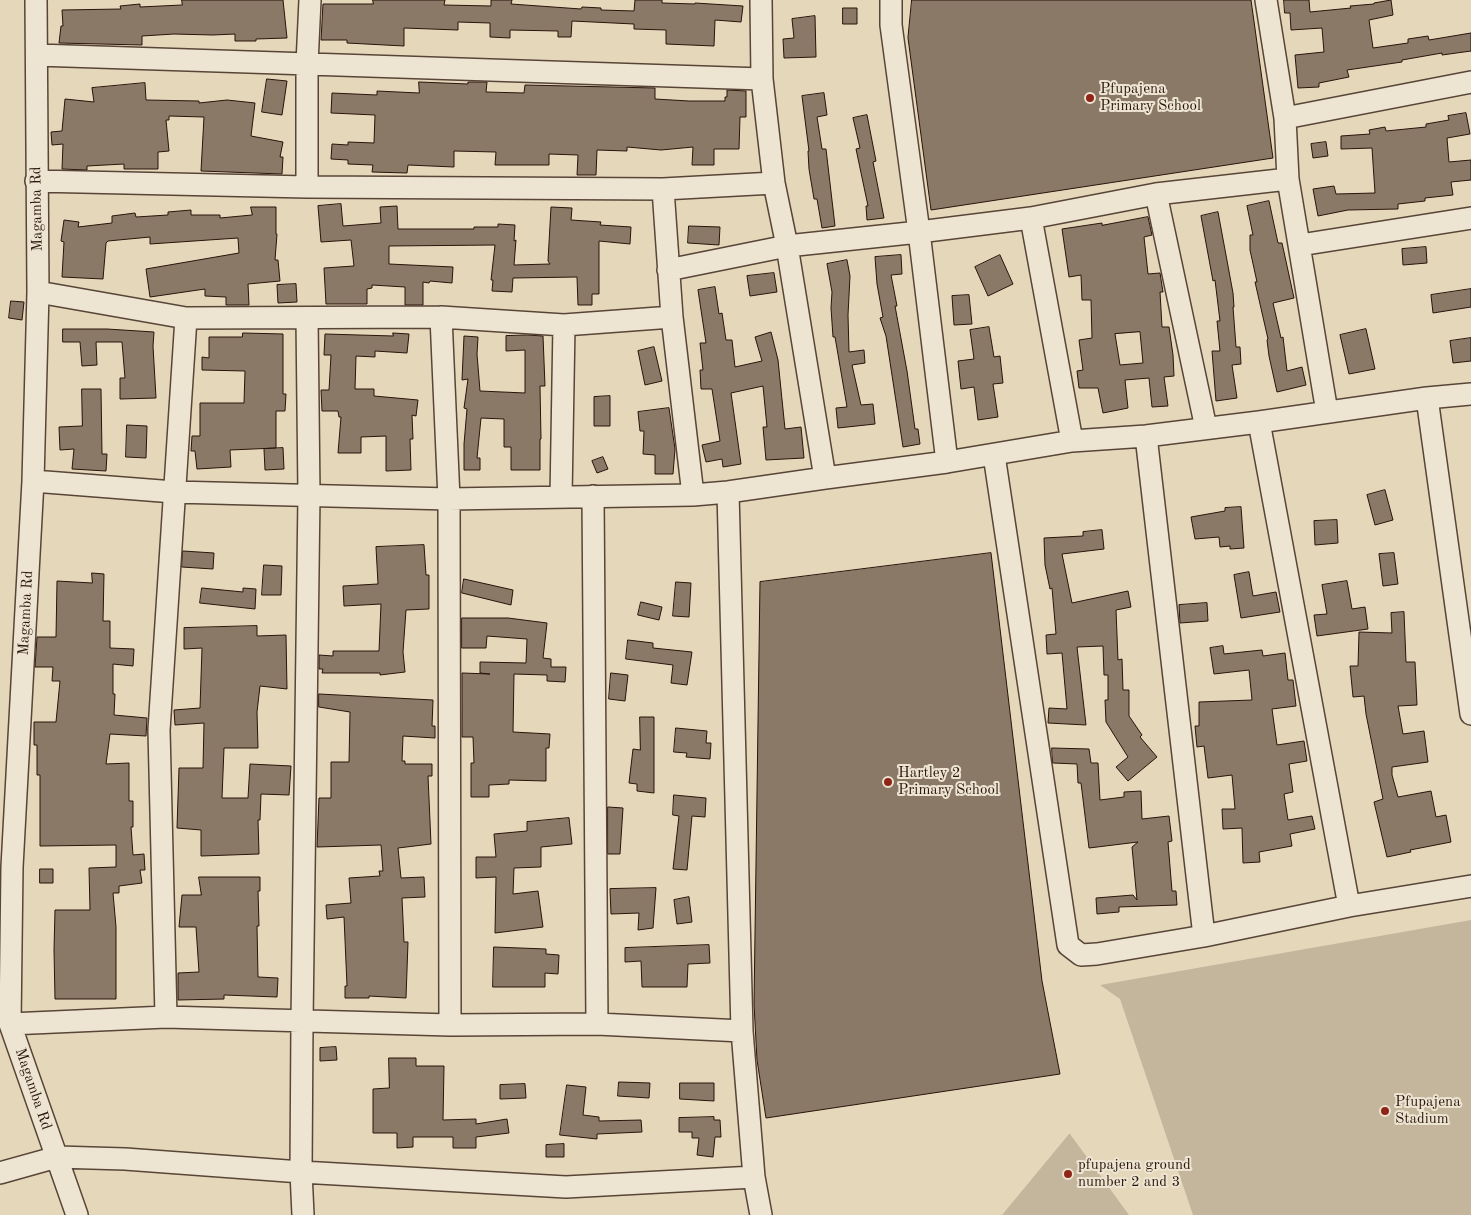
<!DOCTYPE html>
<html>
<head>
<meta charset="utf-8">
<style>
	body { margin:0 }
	canvas { display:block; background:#e4d7ba }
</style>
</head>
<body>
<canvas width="1471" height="1215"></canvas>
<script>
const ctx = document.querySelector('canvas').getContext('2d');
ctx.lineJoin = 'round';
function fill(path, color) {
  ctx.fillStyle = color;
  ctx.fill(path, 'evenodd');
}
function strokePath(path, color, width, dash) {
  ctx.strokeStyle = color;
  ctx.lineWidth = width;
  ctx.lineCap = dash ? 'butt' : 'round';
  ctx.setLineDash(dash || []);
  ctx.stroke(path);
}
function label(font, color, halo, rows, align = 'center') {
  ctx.font = font + ' "Old Standard TT",serif';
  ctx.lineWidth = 4;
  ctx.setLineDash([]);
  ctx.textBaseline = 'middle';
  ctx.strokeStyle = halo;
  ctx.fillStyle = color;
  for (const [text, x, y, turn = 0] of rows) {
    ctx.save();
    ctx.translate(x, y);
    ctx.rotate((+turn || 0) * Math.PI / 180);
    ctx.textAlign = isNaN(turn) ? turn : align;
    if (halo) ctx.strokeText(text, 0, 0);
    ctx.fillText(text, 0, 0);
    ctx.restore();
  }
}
const green = new Path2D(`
	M1471,920V1215H1193L1120,999L1100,985Z
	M1070,1134L1129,1215H1002L1069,1134Z`);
const building = new Path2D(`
	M182,0H283L287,38L256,39V41H235V34L213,35L174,34L142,36V45L59,43L61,26H63L62,10L121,9L120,6L140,4V7L182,5Z
	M373,0H445L444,5L491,6V0H512L511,4L581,9L582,7L601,8V10L634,11L635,0H662V3L695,4V3L743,6L741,22L715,20L714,46L666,44V30L634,29V24L572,21L571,37H558V31L510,30V38L490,37V23L458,22V30L404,28V46L347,43V40H321L323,4H373Z
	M912,0H1251L1273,158L931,210L908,38Z
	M1284,0H1309L1310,12L1351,8L1350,6L1374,4V3L1391,0L1393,15L1369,20L1373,48L1408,43V39L1428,36L1429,40L1471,33V51L1442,55V53L1402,60V62L1347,70L1349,77L1319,83V87L1298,88L1295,55L1324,52L1322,28L1291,30L1290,13H1285Z
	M843,8H857V24H843Z
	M815,16L816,57L784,58L783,39L794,38L792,19Z
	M267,79L287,81L282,115L262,112Z
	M419,82L468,84V82H487L486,92L524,93L525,85L655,88V99L689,101H725V97H727V90L746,91V117H740L739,149H714V165H692L693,147L661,150L627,147V151L597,150L596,175H577L578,155L549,154V165H495L496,152L454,151V167L408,165L407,173L372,172L373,165L348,164V160L331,159L332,144L348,145V142L374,143L375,115L331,113L332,93L377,95V91L419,93Z
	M145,83L146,100L199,101V103L227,100L255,103L251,136L283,142L280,157H283L282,174L201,171L204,117L169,116V120H166L169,151L158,152V169H124V164L87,166V170L62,169L63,144L52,145L51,132L62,131L65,99L94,102L92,88Z
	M824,93L827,115L817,117L822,149H826L835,226L822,228L817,199H814L809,169L808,151H809L802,96Z
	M1466,113L1470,134L1447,138L1449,162L1471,160V180L1451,182L1453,195L1425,198V201L1398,204V209L1348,210L1318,216L1313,189L1334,186L1336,194L1375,193L1372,148L1341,149V136L1370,134L1369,130L1385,127L1386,131L1426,127V124L1449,120L1448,116Z
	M867,115L876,161L873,162L884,218L867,220L866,206H868L856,149L860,148L853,118Z
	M1326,142L1328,156L1313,158L1311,144Z
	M1269,201L1278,243H1282L1294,298L1273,303L1281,338L1283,337L1287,371L1302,367L1306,385L1277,392L1269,356L1267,340L1268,339L1255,282H1257L1250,250V235H1253L1247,206Z
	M341,204L343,226L381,223L380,207L397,206L398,229H474V227H498V224L515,225L514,241L516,240L514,265L550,264L548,261L551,207L572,208L571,220L601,222L600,225L631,227L630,244L599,241V294H592V305H578L577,277L513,278L512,292L492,291L493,280H491L495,245L389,246V264L453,267L452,283L430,281L429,283L423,282V305H405V287L372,285V288L367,289V304H326L324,268L354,266L351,240L321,242L318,206Z
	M251,207H276V234H277L275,260H278L280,281L248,284L249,305H226V297L205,296V289L150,297L146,269L239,253L238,238L150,244V237L108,241L106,243L103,279L62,277L64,242L61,241L64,220L79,222L78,227L112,223V216L135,213L136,217L168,215V212L191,210V215H220V218L252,215Z
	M1218,212L1233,293L1234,307H1233L1236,347H1240L1241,364L1232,365L1237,398L1216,401L1212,351H1220L1217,321H1220L1215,280L1213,281L1201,216Z
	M1148,217L1152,235L1144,237L1148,274L1160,273L1163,292H1160L1162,327H1169L1173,355L1174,376L1164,377L1168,406L1152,407L1149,378L1125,380L1128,408L1103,413L1098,388H1079L1077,371L1083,370L1079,340L1092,338L1091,300H1082L1081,275L1069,277L1062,229L1102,223V225ZM1140,332L1143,363L1120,365L1115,334Z
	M689,226L720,227L719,245L688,243Z
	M1426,247L1427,263L1403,265L1402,249Z
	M901,255L902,274L891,275L897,306H895L907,371L915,429H918L920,444L903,447L886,336L880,318L883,317L877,284L875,257Z
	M1000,255L1013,284L988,296L975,267Z
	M847,260L850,276L848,315L849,352L864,350L865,363L852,365L861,405L873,404L875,424L838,428L836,408L847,407L835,337H833L831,308L832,292L827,264Z
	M774,273L777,292L750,296L747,276Z
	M296,284L297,302L278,303L277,285Z
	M715,287L719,314L722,313L726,340H732L735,367L762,361L755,337L771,332L778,360L785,429L801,427L804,458L766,460L763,427H767L763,386L731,393L741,464L723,467L722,459L706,462L702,445L720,441L712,389H701L700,370H703L700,343H706L698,290Z
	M1471,289V307L1433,313L1431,295Z
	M969,295L972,324L954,325L952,296Z
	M11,301L24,302L22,320L9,318Z
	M989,327L994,357L1000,356L1003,383L993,384L998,417L978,420L974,387L961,389L958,361L974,359L970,330Z
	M63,329H107L154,332L153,346L156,398L120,399V378H125L122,342H96L97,365L82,366L80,342H63Z
	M1366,329L1375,369L1349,374L1340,335Z
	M243,333L283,334V394H286L285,411H276V448L230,450L231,467L197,469L195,451H191L192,436H200V403H244L245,371L202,370V357L209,358V337H242Z
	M393,333L409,334L407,353L375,351V357L356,356L355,389H374V396L418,400L416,416L412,415L413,439H410L411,470L386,471V436L361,437V453H338L341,417H339L338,411H322L321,390H329L331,355H324L325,334L393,336Z
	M528,335L543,336L545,386H540L541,439H540V470H511V447H504V419L481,418L477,458H480V470H464V444L467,409L464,408L468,379L462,380L464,336L478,337L477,354L480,391L525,393V350L506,351V336Z
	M1471,338V361L1453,363L1450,341Z
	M654,347L662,381L645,385L638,351Z
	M82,389H101L102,454H107L106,471L72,469L74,449L60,450L59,427L82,426Z
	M610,396V426H594V397Z
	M669,408L675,449L673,474H655V455L643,454L644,431H640L638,412Z
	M127,425L147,426L146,458L126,457Z
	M283,448L284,469L265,470L264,449Z
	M603,457L608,469L597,473L592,461Z
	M1385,490L1393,520L1375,525L1367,495Z
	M1241,507L1244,548L1230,549V546L1220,547L1219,537L1195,539L1191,517L1225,511V508Z
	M1337,520L1338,543L1315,545L1314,521Z
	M1102,530L1104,549L1062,554L1072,603L1128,591L1131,607L1116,610L1118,660L1122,659L1123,690H1129V716L1142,735L1140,737L1157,757L1128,781L1116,767L1128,757L1106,722L1105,700H1108V675H1104L1103,646L1077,647L1086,725L1048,723L1049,708L1067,709L1062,653L1047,654L1046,635L1056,634L1052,588L1050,589L1045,565L1044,538L1083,536V532Z
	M424,545L426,575H429V609L406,610L403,652L405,672L380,675V673H322L323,669H319V655L333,656V651H379L381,604L344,606L343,586L378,584L376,547Z
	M183,551L214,553L213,569L182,567Z
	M991,553L1042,981L1060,1074L766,1118L757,1060L754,1004L760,582Z
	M1394,553L1398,584L1383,586L1379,554Z
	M264,565L282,566L281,595H262Z
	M1249,572L1253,596L1276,592L1280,612L1241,618L1234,575Z
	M92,573L104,574L103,621H110V648L134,649L133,666L113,664V694H115L114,715L147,718L146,736L110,734L106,764L129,763V801H133V827H131L133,855L144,854L145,870H140L142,883L119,886V893H113L116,927V999H55L54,950L55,910H90L89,868L116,867V845L40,846V775H37V745H34V722H56L60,681H52L53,667H35L37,637H56L57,581L92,583Z
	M464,579L513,590L511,605L462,593Z
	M1347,581L1352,609L1365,607L1368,629L1317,636L1314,615L1327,614L1322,585Z
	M676,582L691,583L689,617L673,616Z
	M202,588L243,592V588L256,589L255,609L200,603Z
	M641,602L662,607L659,620L638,615Z
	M1207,603L1208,621L1180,623L1179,605Z
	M1404,612L1406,662H1415L1417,705L1398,706L1403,734L1424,731L1428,762L1392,767V775L1398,797L1431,791L1436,817L1446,815L1451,842L1410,850L1411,852L1387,857L1374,802L1383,799L1366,714L1364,696L1353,697L1350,666H1358L1359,632L1392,633L1391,613Z
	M462,618H508L547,623L543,658L551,659V667H566L565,682L547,681V675L514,674L513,732L550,734L549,748H546V781L509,780V784L489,785V797H471V763H474L473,737H462V673L490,674L480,673V662L526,663L527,639L487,636L486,648H462Z
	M257,626V636L286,635L287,689L260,686L257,712L258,748H224L222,798H248L250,764L291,766L289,795L261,794L260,820H258L259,854L201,856V830L177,828L179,768H203L204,723L175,725L174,710L200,708L202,648L184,649V628Z
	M628,640L653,643V648L692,652L687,685L671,683L673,665L626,659Z
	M1223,646L1224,654L1262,650L1263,656L1285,653L1288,680H1293L1296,706L1272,709L1277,745L1304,741L1307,761L1289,764L1293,792L1284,794L1288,820L1312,816L1315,829L1290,834L1292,846L1259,852L1260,862L1243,863L1242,828L1223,829L1222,809H1235L1232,775L1208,778L1204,746L1197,747L1195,726H1199V702L1252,700L1249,670L1214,674L1210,648Z
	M611,673L628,675L625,701L609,699Z
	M319,694L433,700L432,726H435V738L403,736L402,761H405V764H432V776H428L431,844L398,848L401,878L424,877L425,897L402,898L404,942H408L406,998L369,996V998H345V986H347L344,917L327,919L326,905L351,903L349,878L380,876L379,871H383L381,845L317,847L319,798H331V762H349L350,712L319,707Z
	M640,717H654V793L637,791V784L629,783L633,749L640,750Z
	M676,728L707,731L706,743H711L710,759L686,757L687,753L674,752Z
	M1052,748L1089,749L1091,763H1098L1100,800L1124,797V792L1141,791L1142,819L1169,816L1172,841L1168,842L1172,891H1176L1177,905L1119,907V912L1097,914L1096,898L1133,895L1137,900L1132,847L1138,842L1089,848L1081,783H1078L1077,764L1053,763Z
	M674,795L706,798L705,817L692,816L687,870L673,869L679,816L673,815Z
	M608,807L623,808L620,854H608Z
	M569,818L572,844L541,847V867L514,868L513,894L538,891L543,927L495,933L496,877L476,878V857H496L494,834L527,831V822Z
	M40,869H53V883H40Z
	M199,877H260V891H258L259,926H257L258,977L278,978L277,997L224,995V999L178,1000V973L199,972L196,927H179L182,895H201Z
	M656,888L653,928L638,930L639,913L611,914L610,889Z
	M689,897L692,922L677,924L674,900Z
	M709,945L710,963L688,964L687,987H642L641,961L625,962V948Z
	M494,947L546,949V954L559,955L558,974L545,973V987H493Z
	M336,1047L337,1060L320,1061V1048Z
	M389,1058H416V1066H444L443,1120L476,1119V1124L507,1119L509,1133L476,1137V1148H453V1137H413V1147L397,1148V1133H373V1089L389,1088Z
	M619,1082L650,1083L649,1098L618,1096Z
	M680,1083H714V1101L680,1099Z
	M525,1084L526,1098L500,1099V1085Z
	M567,1085L586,1087L583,1115L599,1117V1121L641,1120L642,1132L597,1134V1139L560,1135Z
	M714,1117V1120H720L721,1137H715L713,1157L697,1155L699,1138H692V1132H679V1118Z
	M564,1144V1157H546V1145Z`);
const minor = new Path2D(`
	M36,0L38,292L33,481L12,867L10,1024L77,1215
	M761,0L762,79L774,183L787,246L825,478
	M891,0V25L919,232L947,462
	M1266,0L1285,118L1288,179L1327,412
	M37,55L762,79
	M1285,118L1471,82
	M36,181L307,187L663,189L774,183
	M307,187V64L310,0
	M663,189L672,317L693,495
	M1156,194L1206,428
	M1031,218L1072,441
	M1300,245L1471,218
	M668,270L787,246L919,232L1031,218L1156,194L1288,179
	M38,292L186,318L441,317L564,325L672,317
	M441,317L449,499L450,1025
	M1427,398L1471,714
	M1259,422L1349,906
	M1146,436L1204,936
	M994,455L1068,945L1081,955L1097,954L1204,936L1349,906L1471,886
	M33,481L174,492L449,499L693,495L728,492L825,478L947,462L1072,441L1146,436L1259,422L1427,398L1471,394
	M728,492L742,1031L754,1177L761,1215
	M593,496L597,1024
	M561,497L564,325
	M166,1017L159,730L186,318
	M10,1024L166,1017L450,1025L597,1024L742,1031
	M0,1173L57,1157L125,1159L301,1172L566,1187L754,1177
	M303,1215L301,1172L302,1022L309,495L307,318`);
const markers = [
	[1090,98,5,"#8f2418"],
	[888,782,5,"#8f2418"],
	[1385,1111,5,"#8f2418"],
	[1068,1174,5,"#8f2418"]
];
const poiNames = [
	["Pfupajena",1100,89],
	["Primary School",1100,106],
	["Hartley 2",898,773],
	["Primary School",898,790],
	["Pfupajena",1395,1102],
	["Stadium",1395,1119],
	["pfupajena ground",1078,1165],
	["number 2 and 3",1078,1182]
];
const streetNames = [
	["Magamba Rd",37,209,-91],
	["Magamba Rd",26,613,-87],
	["Magamba Rd",33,1089,71]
];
fill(green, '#c4b69c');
fill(building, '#8a7966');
strokePath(building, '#29140b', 1);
strokePath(minor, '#584537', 24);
strokePath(minor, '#ede5d2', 21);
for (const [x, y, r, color] of markers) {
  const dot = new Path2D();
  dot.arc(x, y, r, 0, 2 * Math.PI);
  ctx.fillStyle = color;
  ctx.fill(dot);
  strokePath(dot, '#ede5d2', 2);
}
label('15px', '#29140b', '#ede5d2', poiNames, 'left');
label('15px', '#29140b', '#ede5d2', streetNames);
</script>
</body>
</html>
